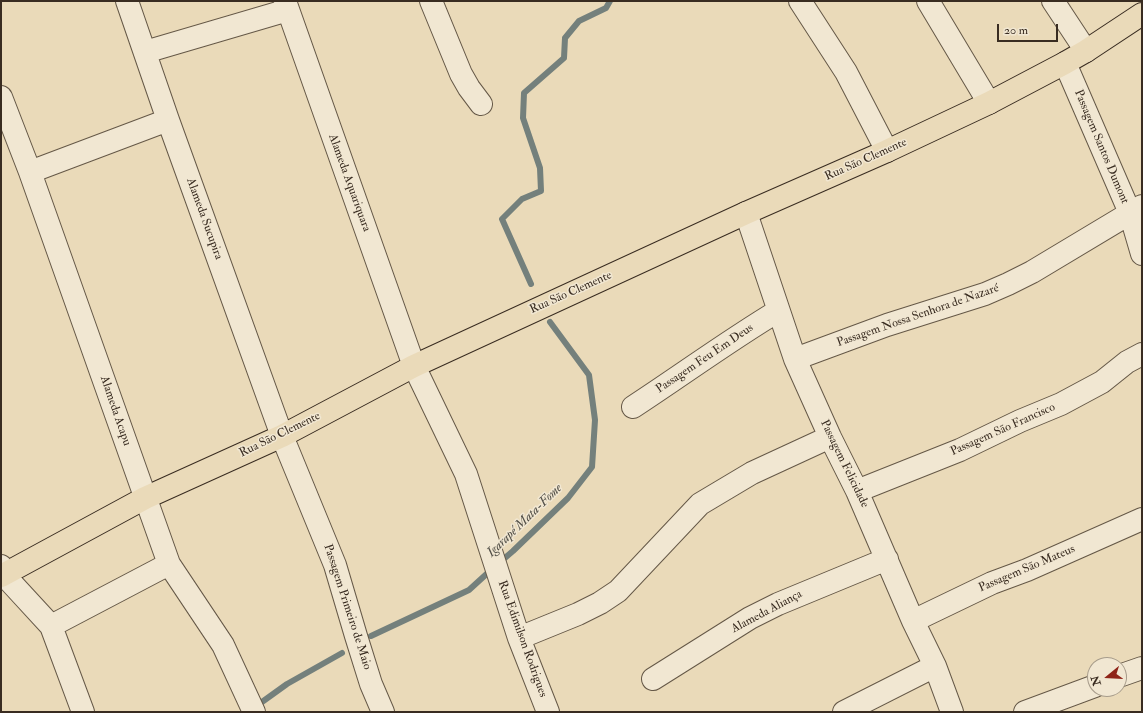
<!DOCTYPE html>
<html>
<head>
<meta charset="utf-8">
<style>
	body { margin:0 }
	#map { position:relative; width:1143px; height:713px; overflow:hidden; background:#eadab9; font-family:"IM FELL Double Pica",serif }
	canvas { display:block }
	.frame { position:absolute; inset:0; border:2px solid #392c21; pointer-events:none }
	.north { position:absolute; left:1087px; top:657px; width:40px; height:40px; box-sizing:border-box; background:#f1e7d2; border:1px solid #a79c8b; border-radius:50%; rotate:252deg; font-size:11px; font-weight:700; line-height:16px; text-align:center; color:#392c21 }
	.north::after { content:''; display:block; margin:auto; width:14px; height:18px; background:#8f2418; clip-path:polygon(50% 0,100% 100%,50% 72%,0 100%) }
	.scale { position:absolute; left:997px; top:24px; width:61px; height:18px; box-sizing:border-box; border:2px solid #392c21; border-top:0; padding-left:5px; font-size:12px; line-height:14px; white-space:nowrap; color:#392c21; -webkit-text-stroke:3px #f1e7d2; paint-order:stroke }
</style>
</head>
<body>
<div id="map">
<canvas width="1143" height="713"></canvas>
<div class="frame"></div>
<div class="north">N</div>
<div class="scale">20 m</div>
</div>
<script>
const ctx = document.querySelector('canvas').getContext('2d');
ctx.lineJoin = 'round';
function strokePath(path, color, width, dash) {
  ctx.strokeStyle = color;
  ctx.lineWidth = width;
  ctx.lineCap = dash ? 'butt' : 'round';
  ctx.setLineDash(dash || []);
  ctx.stroke(path);
}
function label(font, color, halo, rows, align = 'center') {
  ctx.font = font + ' "IM FELL Double Pica",serif';
  ctx.lineWidth = 3;
  ctx.setLineDash([]);
  ctx.textBaseline = 'middle';
  ctx.strokeStyle = halo;
  ctx.fillStyle = color;
  for (const [text, x, y, turn = 0] of rows) {
    ctx.save();
    ctx.translate(x, y);
    ctx.rotate((+turn || 0) * Math.PI / 180);
    ctx.textAlign = isNaN(turn) ? turn : align;
    if (halo) ctx.strokeText(text, 0, 0);
    ctx.fillText(text, 0, 0);
    ctx.restore();
  }
}
const stream = new Path2D(`
	M531,284L502,219L522,199L541,191L540,168L523,118L524,93L564,58L565,38L579,21L606,8L610,1
	M499,563L513,551L568,498L592,467L595,420L589,375L550,322
	M371,636L469,590L492,569
	M255,707L287,684L342,653`);
const minor = new Path2D(`
	M127,1L168,120L282,436L335,565L356,636L371,684L383,712
	M285,1L414,366L466,474L519,638L548,712
	M431,1L461,74L469,88L481,104
	M800,1L846,72L887,151
	M928,1L989,103
	M1053,1L1086,51
	M145,52L288,10
	M1065,63L1130,213L1142,254
	M1,97L30,172L169,564L223,645L254,712
	M30,172L168,120
	M746,213L795,359L830,437L857,491L913,621L935,666L952,712
	M795,359L887,325L985,294L1008,284L1032,272L1142,206
	M633,407C682,375 728,341 778,311
	M857,491L960,450L1020,421L1061,404L1102,382L1127,362L1142,354
	M1,566L4,575L51,626L83,712
	M913,621L992,583L1027,570L1142,519
	M51,626L169,564
	M519,638L578,614L600,603L618,591L700,504L752,473L830,437
	M1119,676L1142,668
	M653,679L750,618L778,604L887,559
	M844,712L935,666
	M1025,712L1095,686`);
const major = new Path2D(`
	M1,576L145,498L282,436L414,366L746,213L887,151L989,103L1065,63L1086,51L1142,14`);
const streetNames = [
	["Passagem Santos Dumont",1101,147,67],
	["Rua São Clemente",866,160,-24],
	["Alameda Aquariquara",349,183,70],
	["Alameda Sucupira",204,219,70],
	["Rua São Clemente",571,293,-24],
	["Passagem Nossa Senhora de Nazaré",918,316,-19],
	["Passagem Feu Em Deus",705,359,-34],
	["Alameda Acapu",115,411,71],
	["Passagem São Francisco",1003,430,-24],
	["Rua São Clemente",280,435,-26],
	["Passagem Felicidade",844,464,64],
	["Passagem São Mateus",1027,569,-23],
	["Passagem Primeiro de Maio",347,607,72],
	["Alameda Aliança",767,612,-28],
	["Rua Edimilson Rodrigues",522,639,70]
];
const waterNames = [
	["Igarapé Mata-Fome",525,521,-44]
];
strokePath(stream, '#74807c', 6);
strokePath(minor, '#655847', 24);
strokePath(major, '#392c21', 24);
strokePath(minor, '#f1e7d2', 22);
strokePath(major, '#eadab9', 22);
label('12px', '#392c21', '#f1e7d2', streetNames);
label('italic 13px', '#524f47', '#f1e7d2', waterNames);
</script>
</body>
</html>
